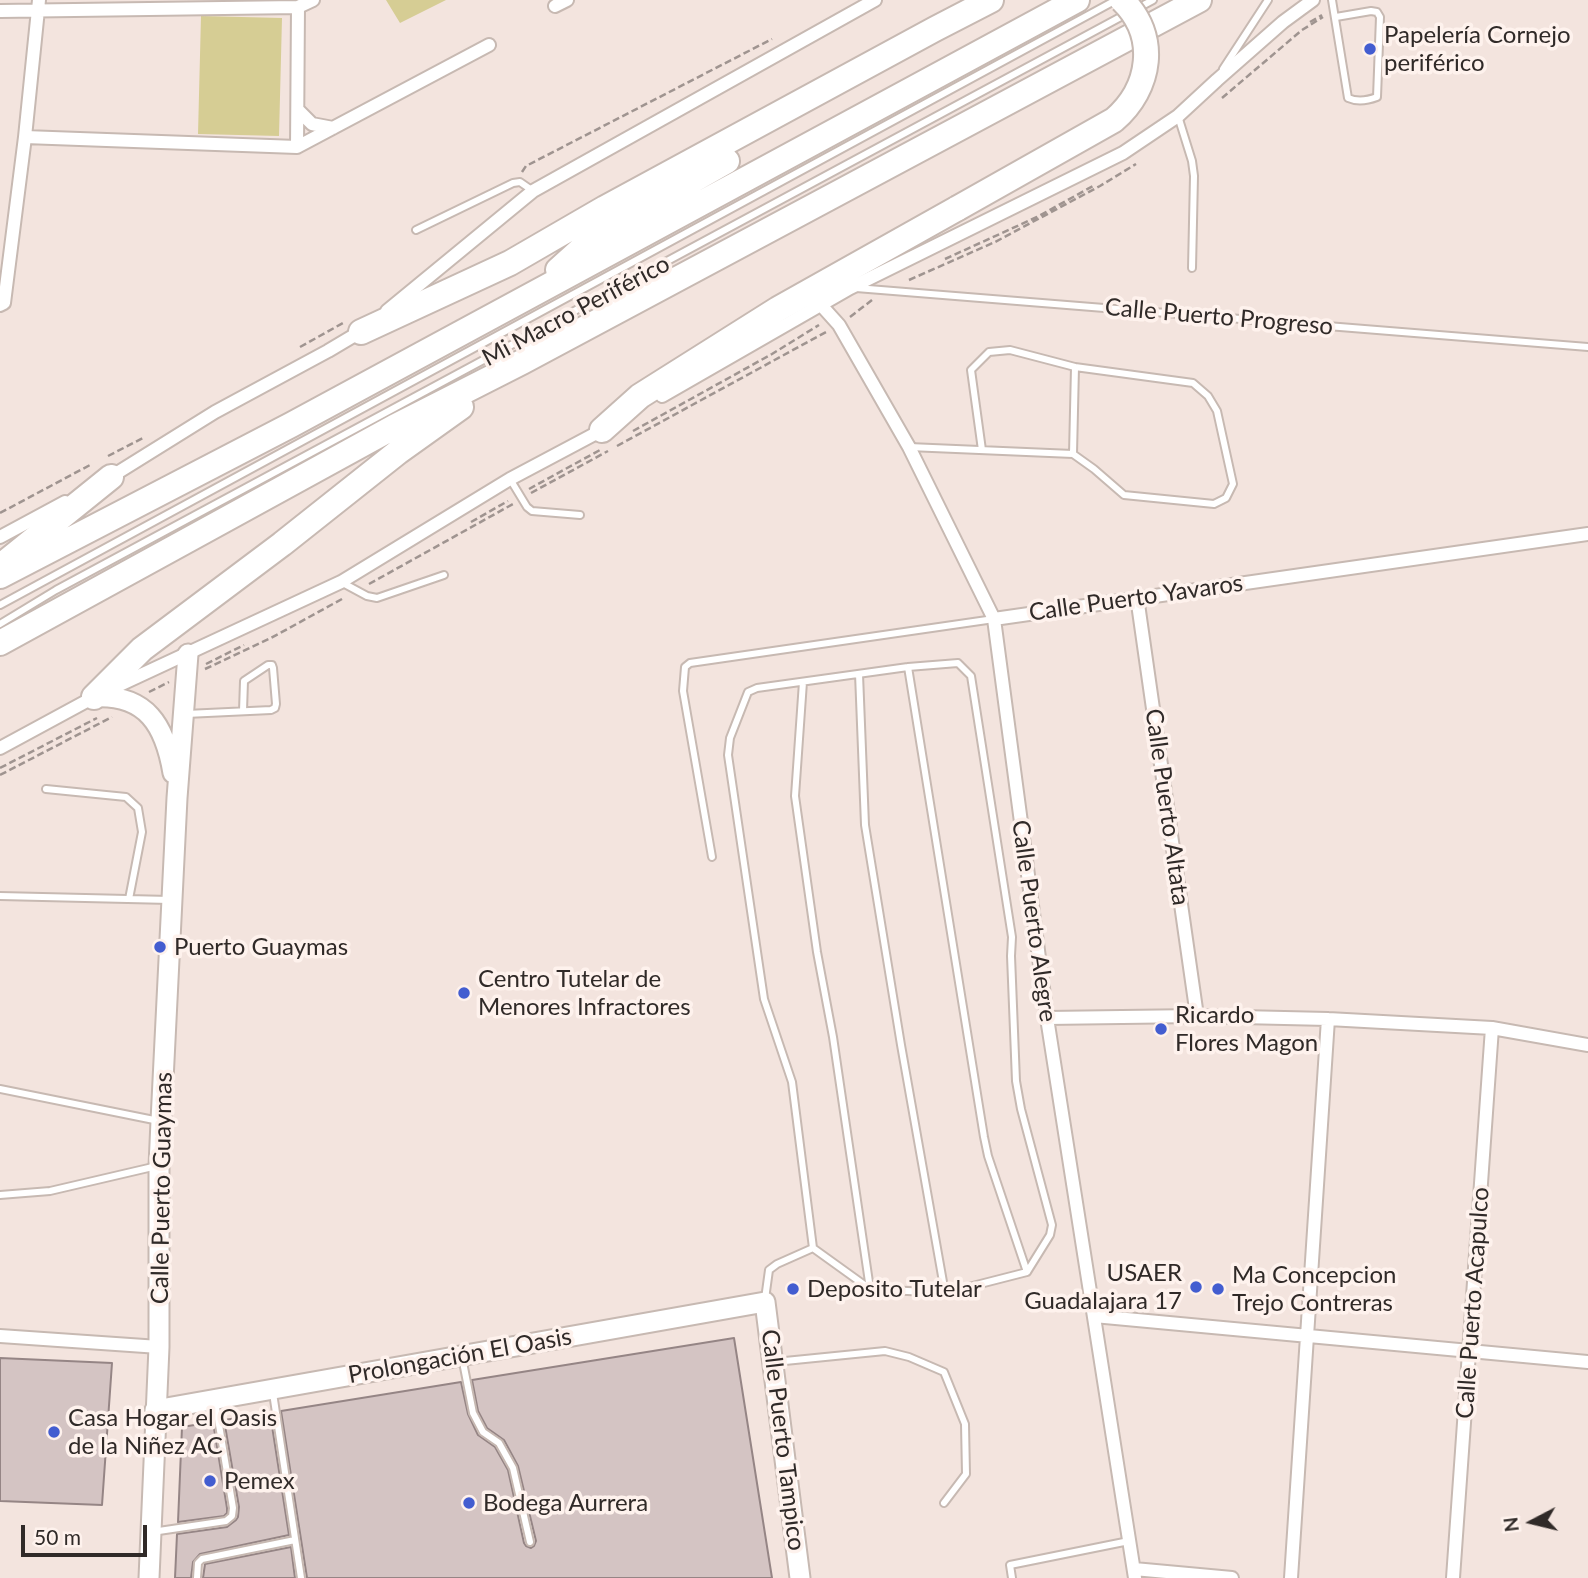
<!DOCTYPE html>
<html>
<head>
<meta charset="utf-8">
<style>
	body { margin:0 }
	#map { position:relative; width:1588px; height:1578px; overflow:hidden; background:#f3e4de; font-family:Lato,sans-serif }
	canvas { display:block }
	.north { position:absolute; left:1497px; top:1487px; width:70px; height:70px; -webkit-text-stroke:5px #fef2ed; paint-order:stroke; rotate:263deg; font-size:19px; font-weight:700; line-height:28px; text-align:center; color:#302a28 }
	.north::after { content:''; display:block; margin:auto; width:24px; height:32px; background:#302a28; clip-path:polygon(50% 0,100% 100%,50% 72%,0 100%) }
	.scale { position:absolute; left:21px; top:1525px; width:126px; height:32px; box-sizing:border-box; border:4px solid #302a28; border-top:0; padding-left:9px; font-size:21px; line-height:24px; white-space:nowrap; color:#302a28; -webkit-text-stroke:5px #fef2ed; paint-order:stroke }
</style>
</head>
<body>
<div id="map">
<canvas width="1588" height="1578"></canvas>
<div class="north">N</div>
<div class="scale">50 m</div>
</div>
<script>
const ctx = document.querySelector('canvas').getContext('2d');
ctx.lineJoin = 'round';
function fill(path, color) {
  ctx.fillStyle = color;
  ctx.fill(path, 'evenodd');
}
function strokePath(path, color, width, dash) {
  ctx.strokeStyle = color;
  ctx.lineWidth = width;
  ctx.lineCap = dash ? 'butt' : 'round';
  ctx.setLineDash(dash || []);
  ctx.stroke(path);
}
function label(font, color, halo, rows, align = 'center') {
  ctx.font = font + ' Lato,sans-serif';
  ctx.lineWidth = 7;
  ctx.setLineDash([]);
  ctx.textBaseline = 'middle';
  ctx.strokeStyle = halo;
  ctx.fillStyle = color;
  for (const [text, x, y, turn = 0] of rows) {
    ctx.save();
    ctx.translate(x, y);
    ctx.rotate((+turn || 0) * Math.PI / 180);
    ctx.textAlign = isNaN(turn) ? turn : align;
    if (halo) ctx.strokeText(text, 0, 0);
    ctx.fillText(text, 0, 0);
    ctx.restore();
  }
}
const green = new Path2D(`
	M386,0H446L400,23Z
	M201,16L282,18L279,136L198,134Z`);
const building = new Path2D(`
	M734,1338L772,1578H307L281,1411L461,1382L468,1414L478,1435L495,1447L508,1470L524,1543L526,1546L531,1548L534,1546L536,1541L518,1466L504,1440L487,1428L478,1411L472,1380Z
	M0,1358L112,1363L102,1505L0,1501Z
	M270,1413L289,1535L200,1554L193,1562L191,1578H175L177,1534L227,1527L236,1520L238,1517L239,1507L224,1420Z
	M213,1422L227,1508V1513L224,1516L178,1522L182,1427Z
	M291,1547L295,1578H203L205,1564Z`);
const path = new Path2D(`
	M1310,22L1322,15
	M1222,98L1302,30L1323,17
	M522,172L526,166L772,39
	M945,259L1037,217L1093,186
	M909,280L995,242L1100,186L1136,164
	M850,317L872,300
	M300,347L343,323
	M633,431L772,354L819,325
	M617,446L826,332
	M108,456L143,438
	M529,489L600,450
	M531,493L608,451
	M0,513L90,465
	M471,522L508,501
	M369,584L513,504
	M206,664L244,645
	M205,669L271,638L342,599
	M149,692L169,682
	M0,768L97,718
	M0,775L112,717`);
const lane = new Path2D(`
	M1332,0L1348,98C1357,102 1369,100 1377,97L1380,17L1377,12L1371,11L1336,17
	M1138,8L1153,0
	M1223,69L1268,0
	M1178,116L1192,161L1194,176L1192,268
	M416,230L513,183L520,182L533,191
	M856,288L1588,347
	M909,447L1073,454L1094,469L1124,495L1214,504L1226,498L1233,484L1217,411L1208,396L1193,383L1075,367L1073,454
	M982,450L971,370L989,352L1010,350L1075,367
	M510,479L527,507L532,511L580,515
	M341,582L367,596L377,598L444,575
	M0,605L1116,0
	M0,624L56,590L1128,13
	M958,663L971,676L1012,937L1011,956L1016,1081L1021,1109L1052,1225L1050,1235L1027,1272L945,1293L870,1289L813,1248L792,1082L764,999L728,755L730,738L748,692L757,688L908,667Z
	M908,667L984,1137L988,1156L1027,1272
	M859,674L865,825L901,1045L945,1293
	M803,682L795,796L817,952L833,1037L870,1289
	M186,714L271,710L275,708L276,704L273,668L272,665H268L244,681L243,711
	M46,789L126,797L138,808L142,832L129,899
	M712,857L683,691L685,667L690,663L994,619
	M0,896L170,900
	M0,1089L159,1121
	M0,1195L50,1191L157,1166
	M765,1299L769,1270L777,1264L813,1248
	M462,1357L473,1413L483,1432L499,1443L513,1468L530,1542
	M775,1362L885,1351L909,1357L944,1372L965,1424L966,1474L944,1503
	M273,1393L301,1578
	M152,1532L226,1521L232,1516L233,1508L215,1401
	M197,1578L198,1563L202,1559L295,1540
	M1012,1578L1010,1565L1129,1541`);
const street = new Path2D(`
	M555,6L567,0
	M0,11L298,7L313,0
	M298,110L312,124L333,128
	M25,137L297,147L489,45
	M297,147L298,7
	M0,305L4,303L25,137L39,0
	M821,305L839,325L909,447L994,619L1047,1018L1135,1578
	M387,311L533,191L875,0
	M662,396L850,288L1123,153L1178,116L1217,80L1283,22L1313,0
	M109,478L215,412L328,351L365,329
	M0,537L65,502
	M1137,597L1197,1016
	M994,619L1588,534
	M113,688L341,582L510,479L606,428
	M0,748L96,696
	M1047,1018L1197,1016L1328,1019L1492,1028L1588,1045
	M1094,1316L1588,1362
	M0,1336L159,1347
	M1134,1569L1232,1578
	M1291,1578L1328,1019
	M1453,1578L1492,1028`);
const secondary = new Path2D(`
	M94,697C147,694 165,726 173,773
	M155,1410L765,1302L800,1578
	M149,1578L159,1347V1166L161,1121L177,798L188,654`);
const highway = new Path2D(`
	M558,270L598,234L727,161
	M361,332L510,263L605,208L935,29L991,0
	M602,430L640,396L778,309L958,208
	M8,560L111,477
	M0,576L291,425L1077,0
	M0,643L394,427L522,362L1199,0
	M94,697L142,649L282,544L398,452L461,407`);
const highwayBridge = new Path2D(`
	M958,208L1114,120C1151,88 1159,36 1122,0`);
const markers = [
	[1370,49,7,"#435dd0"],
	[160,947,7,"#435dd0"],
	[464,993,7,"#435dd0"],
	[1161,1029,7,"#435dd0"],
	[1196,1287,7,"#435dd0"],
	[793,1289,7,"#435dd0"],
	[1218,1289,7,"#435dd0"],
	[54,1432,7,"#435dd0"],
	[210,1481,7,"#435dd0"],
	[469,1503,7,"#435dd0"]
];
const poiNames = [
	["Papelería Cornejo",1384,35],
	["periférico",1384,63],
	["Puerto Guaymas",174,947],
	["Centro Tutelar de",478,979],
	["Menores Infractores",478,1007],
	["Ricardo",1175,1015],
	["Flores Magon",1175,1043],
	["USAER",1182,1273,"right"],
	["Guadalajara 17",1182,1301,"right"],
	["Ma Concepcion",1232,1275],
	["Trejo Contreras",1232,1303],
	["Deposito Tutelar",807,1289],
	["Casa Hogar el Oasis",68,1418],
	["de la Niñez AC",68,1446],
	["Pemex",224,1481],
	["Bodega Aurrera",483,1503]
];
const streetNames = [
	["Mi Macro Periférico",576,311,-28],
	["Calle Puerto Progreso",1219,317,5],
	["Calle Puerto Yavaros",1136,598,-8],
	["Calle Puerto Altata",1167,807,82],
	["Calle Puerto Alegre",1034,921,82],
	["Calle Puerto Guaymas",162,1188,-89],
	["Calle Puerto Acapulco",1473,1303,-86],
	["Prolongación El Oasis",460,1356,-10],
	["Calle Puerto Tampico",783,1440,83]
];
fill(green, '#d6cd94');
fill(building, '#d4c4c3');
strokePath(building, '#958585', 2);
strokePath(lane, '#c7b9b2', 10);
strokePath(street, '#c7b9b2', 16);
strokePath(secondary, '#c7b9b2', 23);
strokePath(highway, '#c7b9b2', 28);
strokePath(path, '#9f9490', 2.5, [7, 3.5]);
strokePath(lane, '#fff', 6);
strokePath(street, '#fff', 12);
strokePath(secondary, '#fff', 19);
strokePath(highway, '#fff', 24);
strokePath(highwayBridge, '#c7b9b2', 28, []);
strokePath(highwayBridge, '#fff', 24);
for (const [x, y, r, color] of markers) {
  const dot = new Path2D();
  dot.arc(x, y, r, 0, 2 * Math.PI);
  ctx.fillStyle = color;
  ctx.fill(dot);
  strokePath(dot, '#fef2ed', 2.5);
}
label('24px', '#302a28', '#fef2ed', poiNames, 'left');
label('24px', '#302a28', '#fef2ed', streetNames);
</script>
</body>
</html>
